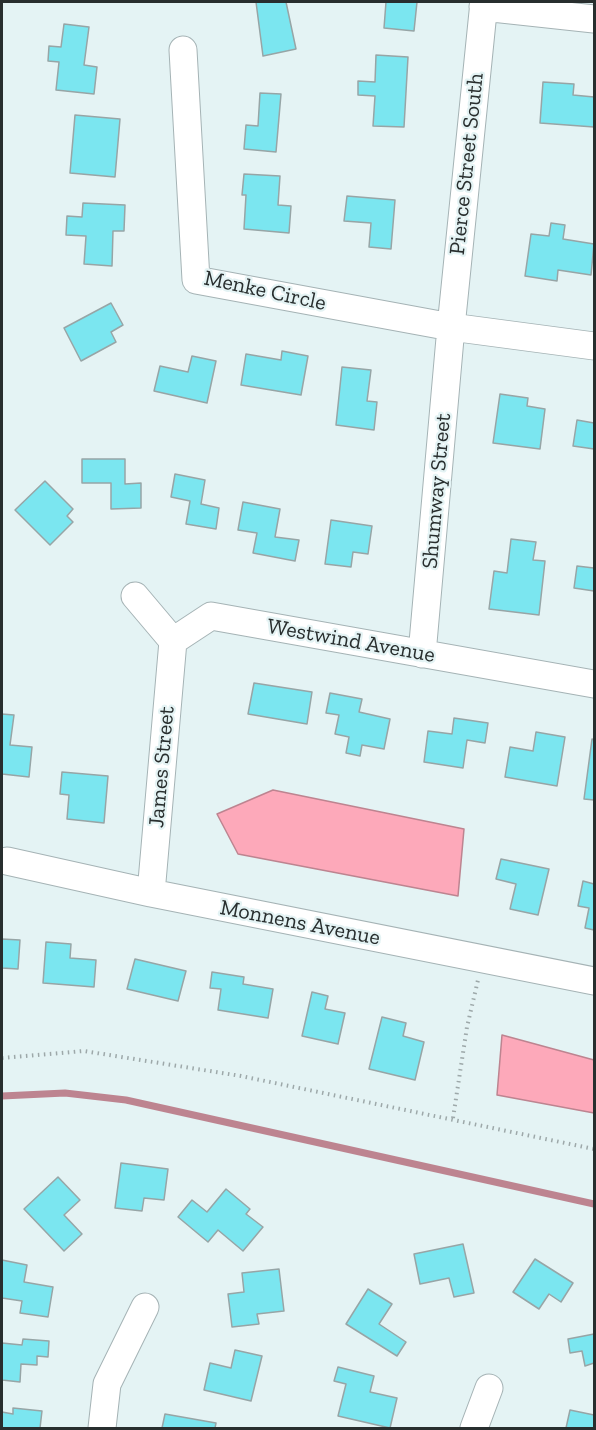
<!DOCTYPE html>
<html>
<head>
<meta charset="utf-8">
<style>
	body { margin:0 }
	#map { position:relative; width:596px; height:1430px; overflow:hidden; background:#e4f3f4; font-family:"Zilla Slab",serif }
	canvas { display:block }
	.frame { position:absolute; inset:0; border:3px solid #282e2e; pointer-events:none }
</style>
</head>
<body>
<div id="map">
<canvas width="596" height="1430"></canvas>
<div class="frame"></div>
</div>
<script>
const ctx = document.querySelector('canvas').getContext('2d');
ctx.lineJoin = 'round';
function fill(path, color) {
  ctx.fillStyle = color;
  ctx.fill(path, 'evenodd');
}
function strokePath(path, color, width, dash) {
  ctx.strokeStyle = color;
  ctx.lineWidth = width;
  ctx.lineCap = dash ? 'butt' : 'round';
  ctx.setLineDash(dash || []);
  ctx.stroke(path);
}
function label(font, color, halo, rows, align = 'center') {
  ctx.font = font + ' "Zilla Slab",serif';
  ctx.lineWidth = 4.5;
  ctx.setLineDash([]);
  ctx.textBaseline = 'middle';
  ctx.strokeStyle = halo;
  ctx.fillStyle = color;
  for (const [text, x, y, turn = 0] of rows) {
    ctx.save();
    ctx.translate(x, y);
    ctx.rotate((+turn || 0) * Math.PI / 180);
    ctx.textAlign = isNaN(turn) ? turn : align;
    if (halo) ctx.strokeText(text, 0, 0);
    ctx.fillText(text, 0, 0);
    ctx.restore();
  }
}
const water = new Path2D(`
	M273,790L464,829L458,896L238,854L217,814Z
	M502,1035L594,1060V1113L497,1095Z`);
const stream = new Path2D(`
	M2,1096L65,1093L126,1100L594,1204`);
const building = new Path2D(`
	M256,2H286L296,49L263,56Z
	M386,2H417L414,31L384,28Z
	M64,24L89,27L84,65L97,67L94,94L56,90L59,62L48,61L49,46L61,47Z
	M376,55L408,57L404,127L373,126L375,96L358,95V81L375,82Z
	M543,82L574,84L573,95L594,97V127L540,123Z
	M260,93L281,94L276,152L244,149L246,125L258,126Z
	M75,115L120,119L115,177L70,173Z
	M244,174L280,176L278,205L291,206L289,233L244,229L246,195H242Z
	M347,196L395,200L391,249L369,247L371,223L344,221Z
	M83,203L125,205L124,231H113L112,266L84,264L86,236L66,235L67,216L82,217Z
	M551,223L565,225L563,239L594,244L591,275L558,270L557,281L525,276L531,234L549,236Z
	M111,303L123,325L111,332L116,342L81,361L64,328Z
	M282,351L308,356L301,395L241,385L246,354L281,360Z
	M192,356L216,361L207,403L154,391L160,366L188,372Z
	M342,367L371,370L367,401L377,402L374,430L336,425Z
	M500,394L528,398L527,406L545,409L540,449L493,443Z
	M577,420L594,423V449L573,446Z
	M82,459H125V484L141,483V508L111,509V483H82Z
	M175,474L205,480L201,504L219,508L216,529L186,524L190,501L171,497Z
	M45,481L73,509L67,516L73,522L50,545L15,510Z
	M243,502L280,509L275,537L299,540L295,561L253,553L257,533L238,530Z
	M331,520L372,526L368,554L353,552L351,567L325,564Z
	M511,539L536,542L533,560L545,561L539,615L489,609L494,571L507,573Z
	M577,566L594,568V591L574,588Z
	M254,683L312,692L307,724L248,714Z
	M330,693L362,699L359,712L390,719L384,749L362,745L360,756L346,753L349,737L335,734L339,715L326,713Z
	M2,714L14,715L10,745L32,747L29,777L2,774Z
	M454,718L488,723L485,743L467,740L463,768L424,762L428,731L452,734Z
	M536,732L565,737L557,786L505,777L510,747L533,751Z
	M592,739L594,740V800L584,799Z
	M62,772L108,776L104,823L67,819L69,795L60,794Z
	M501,859L549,869L538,915L510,909L516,884L496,879Z
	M583,881L594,884V930L585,928L589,908L578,906Z
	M2,939L20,940L18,969L2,968Z
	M46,942L71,944L70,958L96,960L94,987L43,983Z
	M135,959L186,971L178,1001L127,989Z
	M212,972L244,977L243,984L273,989L268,1018L218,1010L221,989L210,988Z
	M312,992L328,996L325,1009L345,1013L338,1044L302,1036Z
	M382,1017L406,1023L403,1036L424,1042L415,1080L369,1069Z
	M121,1163L168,1169L164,1200L144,1198L142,1211L115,1208Z
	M58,1177L80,1200L64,1215L82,1234L64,1251L24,1209Z
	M226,1189L250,1209L246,1214L263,1227L243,1251L218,1230L208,1242L178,1217L192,1200L207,1212Z
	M463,1244L474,1293L454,1297L449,1278L420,1284L414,1254Z
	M535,1259L573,1283L561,1302L549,1294L539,1309L513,1292Z
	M2,1260L27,1265L24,1282L53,1287L48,1317L20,1313L22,1301L2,1298Z
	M279,1269L284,1311L257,1314L259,1324L232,1327L228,1294L244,1292L242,1273Z
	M368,1289L392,1304L379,1324L406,1342L397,1356L346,1324Z
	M594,1334V1363L585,1366L582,1351L570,1353L568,1339Z
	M23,1339L49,1341L48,1357L37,1356V1365L21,1364L20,1382L2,1380V1343L22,1345Z
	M235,1350L262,1356L251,1401L204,1390L210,1363L231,1368Z
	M338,1367L374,1376L370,1392L397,1398L390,1428L338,1416L346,1384L334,1381Z
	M13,1408L42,1411L40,1428H2V1412L13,1414Z
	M570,1410L594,1415V1428H566Z
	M165,1414L216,1423L215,1428H162Z`);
const path = new Path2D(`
	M2,1058L84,1051L241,1076L594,1149
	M453,1118L467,1027L478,980`);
const minor = new Path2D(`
	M483,7L594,19
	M183,50L196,280L451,327L594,346
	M135,596L173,641L211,616L594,684
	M422,654L451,327L484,2
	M7,861L151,893L594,981
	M151,893L173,641
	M102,1428L107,1384L145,1307
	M474,1428L489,1388`);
const streetNames = [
	["Pierce Street South",467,164,-84],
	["Menke Circle",265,291,12],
	["Shumway Street",437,491,-85],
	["Westwind Avenue",351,641,10],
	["James Street",162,767,-85],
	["Monnens Avenue",300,923,11]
];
fill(water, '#fda9ba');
strokePath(water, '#bd8490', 1.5);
strokePath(stream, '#bd8490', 7);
fill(building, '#7be6f0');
strokePath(building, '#97a5a6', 1.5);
strokePath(minor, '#a5b3b5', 29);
strokePath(path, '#9da8a9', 4, [1.5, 4.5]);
strokePath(minor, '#fff', 27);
label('22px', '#282e2e', '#e4f3f4', streetNames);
</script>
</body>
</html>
